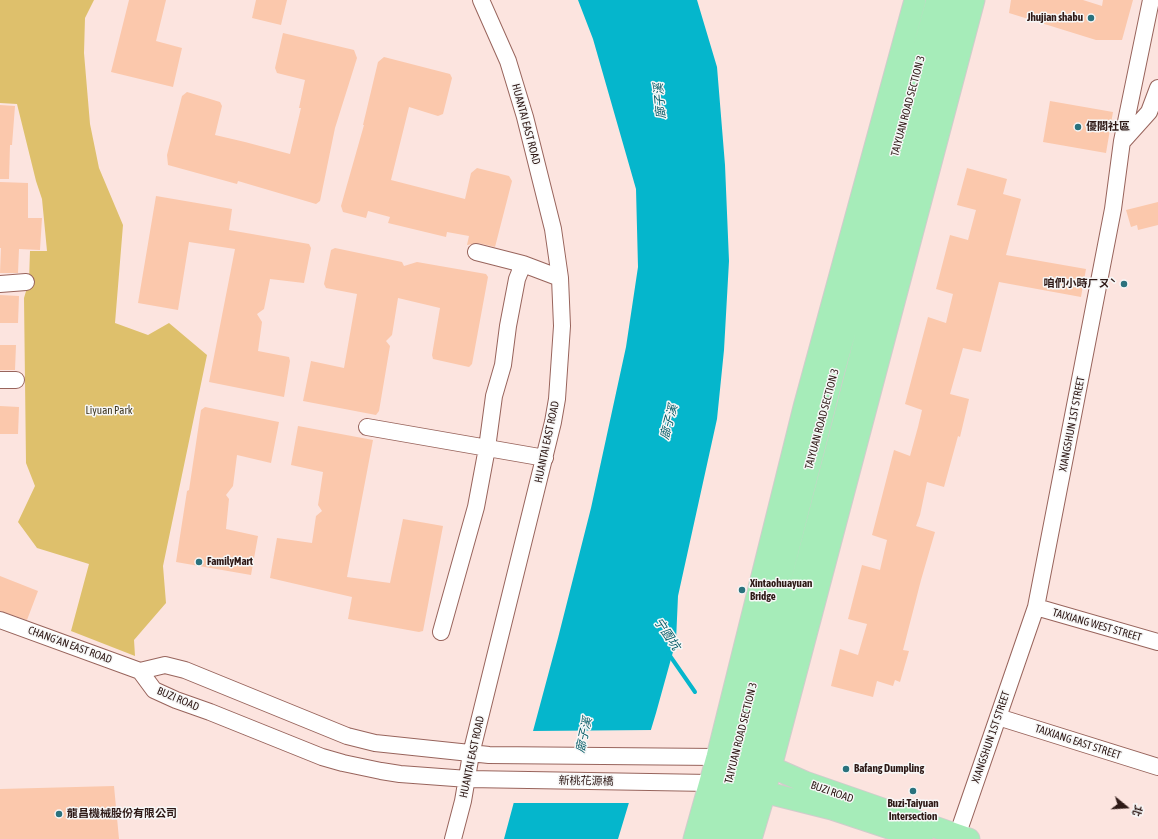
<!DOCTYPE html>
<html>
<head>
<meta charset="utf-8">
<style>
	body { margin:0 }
	#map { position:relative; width:1158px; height:839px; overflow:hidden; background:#fce4df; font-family:"Asap Condensed","Noto Sans TC",sans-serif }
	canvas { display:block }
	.north { position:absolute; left:1106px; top:787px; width:40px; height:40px; -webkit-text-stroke:3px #f7f7f7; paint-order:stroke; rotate:108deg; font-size:11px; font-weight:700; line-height:16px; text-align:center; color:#2e1916 }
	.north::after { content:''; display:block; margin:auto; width:14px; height:18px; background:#2e1916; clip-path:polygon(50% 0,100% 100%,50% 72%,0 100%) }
</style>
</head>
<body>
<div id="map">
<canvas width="1158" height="839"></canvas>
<div class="north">北</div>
</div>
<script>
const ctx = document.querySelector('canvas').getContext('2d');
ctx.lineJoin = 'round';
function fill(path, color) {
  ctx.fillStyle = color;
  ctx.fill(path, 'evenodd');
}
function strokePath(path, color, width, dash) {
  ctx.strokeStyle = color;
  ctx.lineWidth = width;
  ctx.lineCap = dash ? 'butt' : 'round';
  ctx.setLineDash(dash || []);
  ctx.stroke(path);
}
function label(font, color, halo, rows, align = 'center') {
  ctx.font = font + ' "Asap Condensed","Noto Sans TC",sans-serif';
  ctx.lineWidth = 3;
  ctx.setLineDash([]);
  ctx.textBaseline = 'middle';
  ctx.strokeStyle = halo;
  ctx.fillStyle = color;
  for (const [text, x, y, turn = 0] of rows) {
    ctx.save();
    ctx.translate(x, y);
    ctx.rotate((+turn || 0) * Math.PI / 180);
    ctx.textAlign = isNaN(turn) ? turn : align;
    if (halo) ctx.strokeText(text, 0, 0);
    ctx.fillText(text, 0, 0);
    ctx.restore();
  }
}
const green = new Path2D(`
	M0,0H94L85,18L84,53L90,124L99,168L123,225L115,323L148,335L169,323L207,355L163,566L166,603L134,640L135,656L71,631L89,564L37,548L18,522L35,486L26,463L24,298L29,281L30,251H47L42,199L36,181L17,104L0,103Z`);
const water = new Path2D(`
	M578,0H697L717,67L725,165L729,261L724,350L717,419L678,596L676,641L656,713L618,839H504L558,638L591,508L626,347L638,267L636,189L593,39Z`);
const pier = new Path2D(`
	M653,730L631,803H512L531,731Z`);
const stream = new Path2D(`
	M668,653L695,692`);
const building = new Path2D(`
	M129,0H166L156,41L182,48L173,87L111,72Z
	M256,0H287L281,25L252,18Z
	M1011,0H1083L1102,6L1103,0H1133L1122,40H1096L1009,13Z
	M283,33L354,50L357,58L335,128L320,201L316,204L238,181L237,184L168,165L167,155L182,96L187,92L220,102L222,106L215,135L245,142L290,154L301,108H299L305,80L277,73L275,68Z
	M384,57L450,74L452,78L443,114L438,116L409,107L391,180L465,199L471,173L477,168L509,176L512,181L495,247L478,243L467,245L469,236L447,232L446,237L388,223L390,217L368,211L366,218L343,212L341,206L364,125H363L378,62Z
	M1050,101L1113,112L1106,153L1043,142Z
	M0,105L15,106L12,145H10L9,179H0Z
	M967,168L1007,179L1003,194L1021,199L1006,255L1086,269L1081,297L999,282L981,352L963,348L950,394L969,399L960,437L958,436L944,487L927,482L920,515L916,526L935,532L921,580L903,650L909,651L900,682L895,680L893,686L877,681L873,697L831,686L840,649L858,655L867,624L848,619L862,565L880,570L887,540L872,535L894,450L910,456L918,427L922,410L905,404L928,317L946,323L953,294L936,289L950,235L968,240L976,210L957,205Z
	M0,182L28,183V218H42L40,250L19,249L18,273H0L1,248H0Z
	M156,196L232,209L229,230L309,244L311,248L304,283L270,279L264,309L257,314L262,322L258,351L289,357L290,361L284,397L209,382L235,249L189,242L178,310L138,303Z
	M1158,202V225L1138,230L1137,225L1131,227L1126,210Z
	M335,248L402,262L404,266L417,262L486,274L488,277L472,364L469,367L433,359L432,355L440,308L398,298L392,335L386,341L390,346L379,411L376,415L303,401L311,361L344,368L357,294L326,288L324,284L331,250Z
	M0,295L19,296L18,323H0Z
	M0,345H16L15,370H0Z
	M0,406L19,407L18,434H0Z
	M205,407L279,422L271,463L237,455L233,486L226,495L229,499L226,529L258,536L251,575L176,562L187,491L189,490L201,410Z
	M298,426L373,440L347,577L390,583L403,519L443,526L423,631L419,632L348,619L352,597L270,578L277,538L312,543L316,516L322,511L318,505L323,472L291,465Z
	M0,576L38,591L27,620L0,611Z
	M114,786L119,839H0V789Z`);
const minor = new Path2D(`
	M1123,141L1149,112L1158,88
	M476,252L523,264
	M0,284L26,282
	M0,380H16
	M367,427L545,458
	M1036,607L1158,642
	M0,620L140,671
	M441,632L476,507L487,448L494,396L503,365L508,326L517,279L523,264L560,278
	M140,671L154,690L176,700L210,712L322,757L343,763L381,771L400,774L468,779L710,783
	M140,671L165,665L185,670L347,736L375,743L489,755L717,757
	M998,717L1158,767
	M453,839L463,801L471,754L553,422L557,399L562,326L560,278L553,229L525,117L508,61L481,0
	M956,839L1036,607L1113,209L1122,141L1151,0`);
const major = new Path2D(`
	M757,762L771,767L805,782L969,839
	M752,789L832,809L922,839
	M694,839L717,757L804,407L915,0
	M713,839L728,784L833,375L937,0
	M733,839L748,788L953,0
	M751,839L765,792L771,767L974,0`);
const markers = [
	[1091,18,4,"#2a727d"],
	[1078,127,4,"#2a727d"],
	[1124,284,4,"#2a727d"],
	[199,562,4,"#2a727d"],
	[742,590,4,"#2a727d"],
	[846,769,4,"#2a727d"],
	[913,791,4,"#2a727d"],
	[59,814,4,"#2a727d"]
];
const poiNames = [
	["Jhujian shabu",1083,18,"right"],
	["優閣社區",1086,127],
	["咱們小時ㄏㄡˋ",1116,284,"right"],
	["FamilyMart",207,562],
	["Xintaohuayuan",750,584],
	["Bridge",750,597],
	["Bafang Dumpling",854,769],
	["Buzi-Taiyuan",913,804,"center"],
	["Intersection",913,817,"center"],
	["龍昌機械股份有限公司",67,814]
];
const streetNames = [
	["TAIYUAN ROAD SECTION 3",908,106,-75],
	["HUANTAI EAST ROAD",526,124,75],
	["TAIYUAN ROAD SECTION 3",822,419,-75],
	["XIANGSHUN 1ST STREET",1072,424,-79],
	["HUANTAI EAST ROAD",547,442,-78],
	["TAIXIANG WEST STREET",1097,625,16],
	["CHANG’AN EAST ROAD",70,645,20],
	["BUZI ROAD",178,699,23],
	["TAIYUAN ROAD SECTION 3",741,733,-76],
	["XIANGSHUN 1ST STREET",991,737,-71],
	["TAIXIANG EAST STREET",1078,742,18],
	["HUANTAI EAST ROAD",472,757,-78],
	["新桃花源橋",586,781,1],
	["BUZI ROAD",832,792,19]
];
const parkNames = [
	["Liyuan Park",109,411]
];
const waterNames = [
	["廍子溪",660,101,-95],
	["廍子溪",669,422,-75],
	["宁園坑",667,634,56],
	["廍子溪",584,735,-77]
];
fill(green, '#dec06c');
fill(water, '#05b6cc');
fill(pier, '#fce4df');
strokePath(stream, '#05b6cc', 4);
fill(building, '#fbc8ac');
strokePath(minor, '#98645c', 18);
strokePath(major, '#d1cccc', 23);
strokePath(minor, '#fff', 16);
strokePath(major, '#a6ecb9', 21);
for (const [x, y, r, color] of markers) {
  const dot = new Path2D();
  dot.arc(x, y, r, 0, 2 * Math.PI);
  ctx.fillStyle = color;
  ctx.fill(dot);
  strokePath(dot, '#f7f7f7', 1.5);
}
label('bold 11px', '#2e1916', '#f7f7f7', poiNames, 'left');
label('11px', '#2e1916', '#f7f7f7', streetNames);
label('11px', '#3c341e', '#f7f7f7', parkNames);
label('italic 12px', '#055b66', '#f7f7f7', waterNames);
</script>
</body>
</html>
